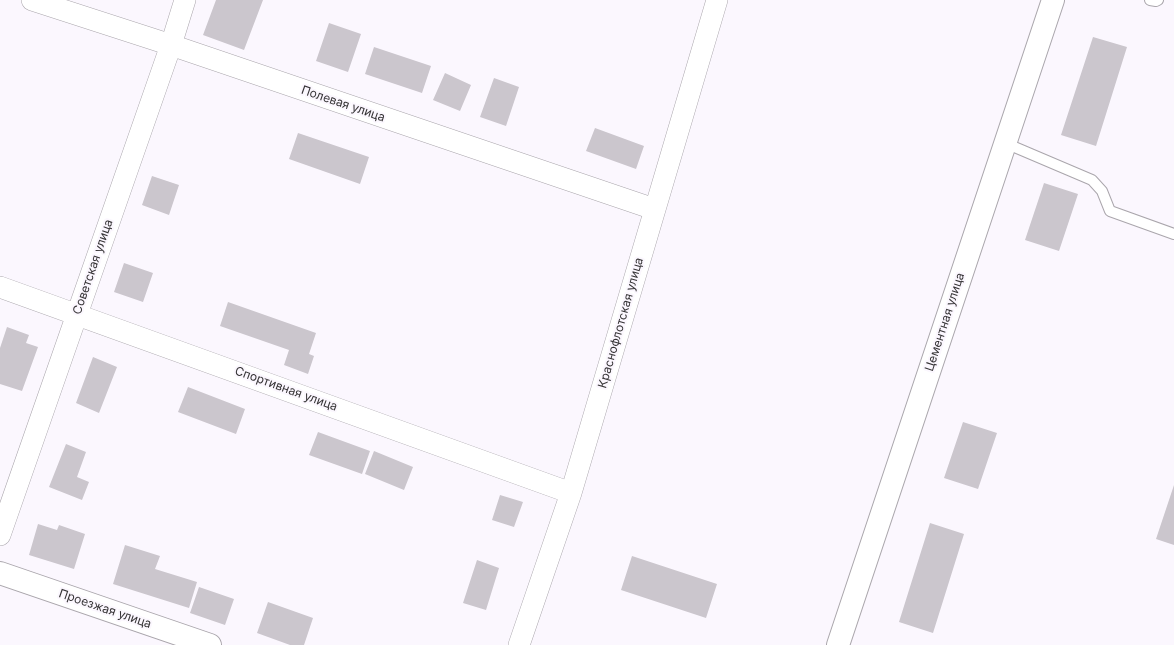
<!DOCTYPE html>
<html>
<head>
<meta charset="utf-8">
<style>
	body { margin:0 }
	canvas { display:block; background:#fbf7fe }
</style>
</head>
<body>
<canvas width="1174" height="645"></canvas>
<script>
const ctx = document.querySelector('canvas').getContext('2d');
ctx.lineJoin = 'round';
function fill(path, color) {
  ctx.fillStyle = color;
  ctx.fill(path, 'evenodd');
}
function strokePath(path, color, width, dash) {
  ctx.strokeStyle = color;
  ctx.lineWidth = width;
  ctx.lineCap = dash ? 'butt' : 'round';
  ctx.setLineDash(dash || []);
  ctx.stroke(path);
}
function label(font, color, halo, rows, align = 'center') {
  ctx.font = font + ' Inter,sans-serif';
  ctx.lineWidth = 4;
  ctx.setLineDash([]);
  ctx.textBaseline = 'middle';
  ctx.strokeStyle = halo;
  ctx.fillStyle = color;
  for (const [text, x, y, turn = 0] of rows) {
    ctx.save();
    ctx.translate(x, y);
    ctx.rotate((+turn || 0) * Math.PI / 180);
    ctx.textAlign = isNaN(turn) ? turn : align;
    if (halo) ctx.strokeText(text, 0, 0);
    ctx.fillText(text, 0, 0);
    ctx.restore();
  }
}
const building = new Path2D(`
	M216,0H263L244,50L203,35Z
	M329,23L361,34L348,72L316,61Z
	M1093,37L1127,47L1096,146L1061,135Z
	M374,47L431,66L422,93L365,74Z
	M445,73L471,85L460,111L433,100Z
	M494,78L519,87L506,126L480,117Z
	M595,128L644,146L636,169L586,151Z
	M298,133L369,157L360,184L289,159Z
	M152,176L179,185L169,215L142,205Z
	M1044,183L1078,194L1059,251L1025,240Z
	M124,263L153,273L143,302L114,292Z
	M228,302L316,333L309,354L314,356L308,374L284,365L289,350L220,326Z
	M7,327L29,335L26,343L38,347L22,391L0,384V348Z
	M93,357L117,367L99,413L76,403Z
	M188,387L245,409L236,434L178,412Z
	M963,422L997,433L978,489L944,478Z
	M318,432L370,451L362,474L309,455Z
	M66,444L86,452L77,477L89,482L82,500L49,487Z
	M374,451L413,467L404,490L365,474Z
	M1174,485V545L1156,539Z
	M500,495L523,502L514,527L492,520Z
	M930,523L964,534L933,633L899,622Z
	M38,524L57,530L59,525L85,534L74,569L29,555Z
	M125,545L160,556L155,569L197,582L189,608L113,584Z
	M632,556L717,584L706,618L621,590Z
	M477,560L499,568L486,610L463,603Z
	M199,587L234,599L225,625L190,613Z
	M268,602L313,618L304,645H290L257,633Z`);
const lane = new Path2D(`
	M1150,0L1156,1L1158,0
	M1005,143L1092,180L1102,191L1110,211L1174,234`);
const street = new Path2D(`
	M32,0L171,45L654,209
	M0,287L571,493
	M0,535L171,45L185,0
	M519,645L571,493L717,0`);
const secondary = new Path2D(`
	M0,573L210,645
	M838,645L1053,0`);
const streetNames = [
	["Полевая улица",343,104,19],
	["Советская улица",93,267,-71],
	["Цементная улица",945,322,-72],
	["Краснофлотская улица",621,323,-74],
	["Спортивная улица",286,389,20],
	["Проезжая улица",105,609,19]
];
fill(building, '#cbc6cd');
strokePath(lane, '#aaa6ac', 12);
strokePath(street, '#aaa6ac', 22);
strokePath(secondary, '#aaa6ac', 24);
strokePath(lane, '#fff', 10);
strokePath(street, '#fff', 21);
strokePath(secondary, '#fff', 22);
label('12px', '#363436', '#fbf7fe', streetNames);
</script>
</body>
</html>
